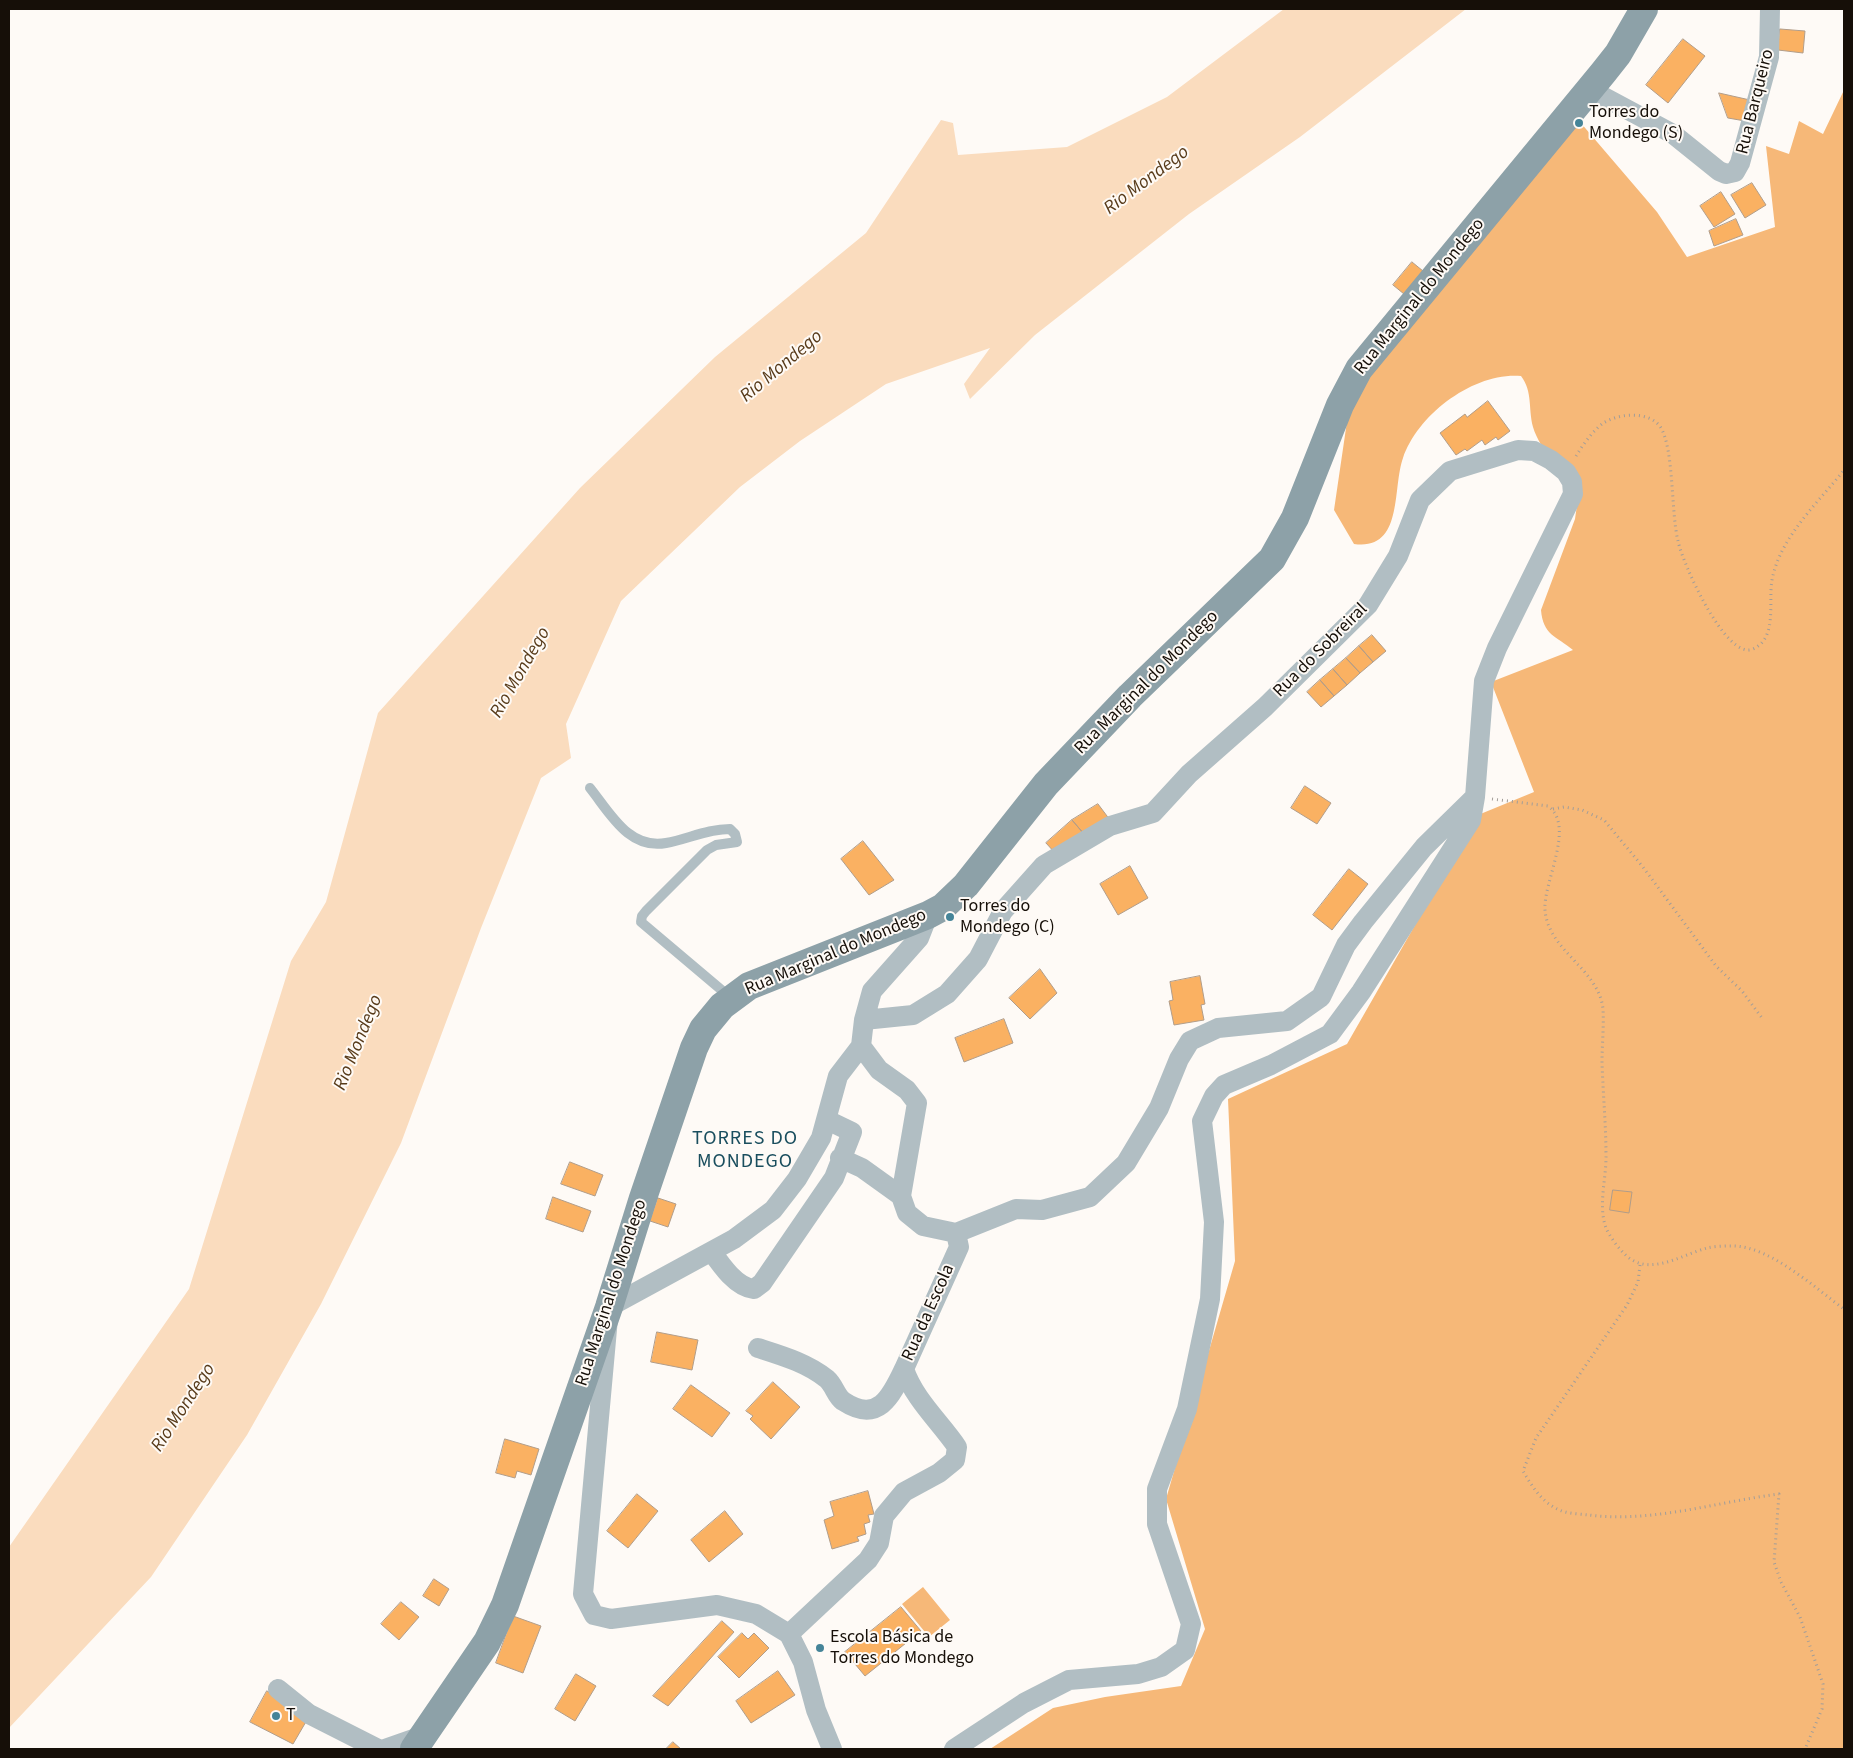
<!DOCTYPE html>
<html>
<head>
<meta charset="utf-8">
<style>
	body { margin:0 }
	#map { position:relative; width:1853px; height:1758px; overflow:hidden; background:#fefaf6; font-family:"Source Sans 3",sans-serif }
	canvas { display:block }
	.frame { position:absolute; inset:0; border:10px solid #160f08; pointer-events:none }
</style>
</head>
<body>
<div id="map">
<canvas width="1853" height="1758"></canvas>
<div class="frame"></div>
</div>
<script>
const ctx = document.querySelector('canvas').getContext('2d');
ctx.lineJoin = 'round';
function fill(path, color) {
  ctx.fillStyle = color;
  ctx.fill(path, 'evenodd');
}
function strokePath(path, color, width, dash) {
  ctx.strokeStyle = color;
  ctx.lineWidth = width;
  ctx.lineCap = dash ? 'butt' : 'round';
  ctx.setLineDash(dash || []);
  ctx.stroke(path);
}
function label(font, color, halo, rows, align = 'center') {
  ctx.font = font + ' "Source Sans 3",sans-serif';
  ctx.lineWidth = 4;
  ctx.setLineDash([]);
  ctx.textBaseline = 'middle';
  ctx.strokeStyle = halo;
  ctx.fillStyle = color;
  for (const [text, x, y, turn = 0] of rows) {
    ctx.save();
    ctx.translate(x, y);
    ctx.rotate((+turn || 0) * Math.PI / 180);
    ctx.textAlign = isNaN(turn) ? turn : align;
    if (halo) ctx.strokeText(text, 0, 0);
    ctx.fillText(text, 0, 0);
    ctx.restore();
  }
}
const green = new Path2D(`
	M1844,90V1749H990L1053,1708L1105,1697L1181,1686L1205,1629L1166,1499L1235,1261L1228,1099L1347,1044L1478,815L1534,792L1491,682L1573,650C1556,636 1543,635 1541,610L1575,519L1579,491C1564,472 1540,451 1533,427C1528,408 1533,392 1521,376C1474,372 1418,414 1403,458C1392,488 1404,551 1354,544L1334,510L1350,401L1574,115L1657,212L1687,257L1775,227L1766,146L1789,154L1799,121L1823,134Z
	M923,1587L950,1620L929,1637L902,1604Z`);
const water = new Path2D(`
	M1284,9H1466L1300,137L1189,214L1035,335L970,399L964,384L990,348L886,384L800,441L740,487L621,601L566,724L571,758L541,778L481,928L401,1143L321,1304L247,1435L151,1577L9,1728V1547L189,1289L291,961L326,902L378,713L580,488L715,357L866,233L941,120L953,123L958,155L1067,147L1167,97Z`);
const building = new Path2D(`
	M1780,29L1805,31L1803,53L1778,50Z
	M1683,39L1705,56L1668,103L1646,85Z
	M1719,93L1750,100L1745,121L1728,118Z
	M1752,183L1766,205L1745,218L1731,195Z
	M1721,192L1735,214L1714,227L1700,206Z
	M1736,219L1743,235L1714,246L1709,231Z
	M1412,262L1423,271L1404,294L1393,285Z
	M1488,401L1510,431L1498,440L1496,437L1485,445L1482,440L1467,451L1465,449L1456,455L1440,433L1465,414L1467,417Z
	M1372,635L1386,651L1373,662L1359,646Z
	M1359,646L1373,662L1360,673L1346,658Z
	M1346,658L1360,673L1347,685L1333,669Z
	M1333,669L1347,685L1334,696L1320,680Z
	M1320,680L1334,696L1321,707L1307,692Z
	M1305,786L1331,803L1317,824L1291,808Z
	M1098,804L1110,820L1084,834L1072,820Z
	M1072,820L1084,834L1056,854L1046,843Z
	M863,841L894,880L869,895L841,859Z
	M1130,866L1148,898L1118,915L1100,884Z
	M1349,869L1368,884L1332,930L1313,915Z
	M1040,969L1057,993L1030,1019L1009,998Z
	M1200,976L1205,1004L1201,1005L1204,1020L1174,1025L1169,1001L1173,1000L1170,982Z
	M1004,1019L1013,1043L964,1062L955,1038Z
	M570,1162L603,1175L595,1196L561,1184Z
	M1613,1190L1632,1192L1629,1213L1610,1210Z
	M553,1197L591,1211L583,1232L546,1219Z
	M658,1198L676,1204L668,1227L650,1221Z
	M657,1332L698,1340L692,1370L651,1362Z
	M773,1382L800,1407L771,1439L750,1419L753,1416L746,1411Z
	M691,1385L730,1413L712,1437L673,1409Z
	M505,1439L539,1449L531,1475L517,1471L515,1478L496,1473Z
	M868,1491L874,1514L868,1515L870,1522L864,1524L866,1534L857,1537L859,1541L832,1549L824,1520L834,1516L830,1502Z
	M637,1494L658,1511L628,1548L607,1531Z
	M725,1511L743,1534L709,1562L691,1540Z
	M434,1579L449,1589L439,1606L423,1596Z
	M401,1602L419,1617L399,1640L381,1624Z
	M901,1607L921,1631L865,1676L845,1652Z
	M513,1616L541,1626L523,1673L496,1663Z
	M722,1621L734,1632L668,1706L653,1696Z
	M742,1633L748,1639L754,1633L769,1648L739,1678L718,1657Z
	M778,1671L795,1695L751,1723L736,1701Z
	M576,1674L596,1686L575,1721L555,1709Z
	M267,1691L297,1708L307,1720L293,1744L250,1722Z
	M673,1742L681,1749H666Z`);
const path = new Path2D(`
	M1576,456C1583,445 1591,433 1602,424C1617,413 1650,410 1661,428C1674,450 1671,513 1678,541C1682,562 1726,661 1753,649C1778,638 1768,601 1772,580C1780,537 1818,503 1844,470
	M1492,799L1548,806C1576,826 1543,882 1545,910C1548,951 1599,969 1603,1009C1604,1027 1602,1045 1602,1062C1603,1094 1606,1125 1606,1157C1606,1180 1598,1206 1606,1228C1609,1235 1616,1245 1621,1250C1645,1280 1678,1256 1707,1248C1715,1246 1725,1246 1734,1246C1771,1247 1815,1288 1844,1309
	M1553,809L1564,807L1582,810L1604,820L1643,867L1716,966L1742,991L1762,1018
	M1640,1265L1638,1282L1627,1305L1536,1438L1523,1471C1533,1488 1543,1504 1562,1511C1570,1514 1581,1514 1589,1515C1653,1523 1716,1502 1779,1494L1774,1562L1781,1582L1800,1617L1823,1684L1822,1709L1805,1749`);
const lane = new Path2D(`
	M590,788C610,813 629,850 666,843C688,839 707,829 730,829L735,834L737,842L716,845L707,850L646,911L642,916L641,922L731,998`);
const street = new Path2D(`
	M1589,89L1673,134L1719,171L1726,174L1735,172L1740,163L1769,57L1770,9
	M864,1020L913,1015L947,994L978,959L1003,911L1044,865L1110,826L1153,813L1189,774L1265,707L1368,605L1398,556L1420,500L1450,471L1518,450L1534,451L1551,460L1566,472L1572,482L1573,494L1497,648L1484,681L1475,797L1471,820L1361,992L1330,1034L1271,1065L1224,1085L1214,1096L1202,1121L1214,1222L1210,1299L1187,1409L1157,1489V1524L1191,1624L1185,1650L1161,1667L1138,1674L1069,1680L1024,1703L954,1749
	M840,1158L862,1168L901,1196L907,1213L923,1226L956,1233L1016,1209L1042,1210L1090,1197L1126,1163L1159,1108L1179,1059L1190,1041L1218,1028L1287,1021L1321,997L1346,945L1363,922L1424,847L1475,797
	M901,1196L917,1103L907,1090L879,1070L861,1046L864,1020L872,991L919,938L928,915
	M712,1252C721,1265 736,1287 754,1289L762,1283L834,1178L852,1132L827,1120
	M758,1348C783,1356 807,1363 827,1379C834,1385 836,1396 843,1401C878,1424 891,1397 904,1369
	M789,1634L868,1560L879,1543L884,1516L904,1492L939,1473L955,1460L957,1447C940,1422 914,1399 904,1369L959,1247L956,1233
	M278,1689L309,1714L378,1749
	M385,1749L425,1735
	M832,1749L816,1710L803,1662L789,1634L756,1614L717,1605L611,1619L594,1615L583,1594L609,1307L734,1239L773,1210L797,1179L821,1138L838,1076L861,1046`);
const secondary = new Path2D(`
	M414,1749L487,1642L505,1605L609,1307L643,1198L694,1048L703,1029L722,1006L749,986L928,915L943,907L966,885L1046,784L1130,696L1272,559L1295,518L1340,405L1359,369L1603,73L1618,54L1644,9`);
const markers = [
	[1579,123,5,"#458498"],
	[950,917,5,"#458498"],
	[820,1648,5,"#458498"],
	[276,1716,5,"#458498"]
];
const streetNames = [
	["Rua Barqueiro",1756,102,-76],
	["Rua Marginal do Mondego",1420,297,-51],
	["Rua do Sobreiral",1321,651,-45],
	["Rua Marginal do Mondego",1147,683,-45],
	["Rua Marginal do Mondego",836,953,-23],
	["Rua Marginal do Mondego",612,1293,-72],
	["Rua da Escola",929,1313,-66]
];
const poiNames = [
	["Torres do",1589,113],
	["Mondego (S)",1589,134],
	["Torres do",960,907],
	["Mondego (C)",960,928],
	["Escola Básica de",830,1638],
	["Torres do Mondego",830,1659],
	["T",286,1716]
];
const waterNames = [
	["Rio Mondego",1147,181,-37],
	["Rio Mondego",782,367,-40],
	["Rio Mondego",521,673,-60],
	["Rio Mondego",359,1043,-68],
	["Rio Mondego",184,1408,-57]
];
const quarterNames = [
	["TORRES DO",745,1140],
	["MONDEGO",745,1163]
];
fill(green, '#f6b878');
fill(water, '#fadcbe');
fill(building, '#fab162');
strokePath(building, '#b19d8a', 1);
strokePath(path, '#a29d98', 3, [1, 4]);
strokePath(lane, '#b1bec3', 10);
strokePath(street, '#b1bec3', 20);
strokePath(secondary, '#8da1a8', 28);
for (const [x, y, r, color] of markers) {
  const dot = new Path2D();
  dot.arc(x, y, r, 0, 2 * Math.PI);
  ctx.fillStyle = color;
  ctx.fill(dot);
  strokePath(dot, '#fefaf6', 2);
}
label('18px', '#160f08', '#fefaf6', streetNames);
label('18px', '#160f08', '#fefaf6', poiNames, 'left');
label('italic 19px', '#583b1a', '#fefaf6', waterNames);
ctx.letterSpacing = '1px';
label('20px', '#1a4e5e', '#fefaf6', quarterNames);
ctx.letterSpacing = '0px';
</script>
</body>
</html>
